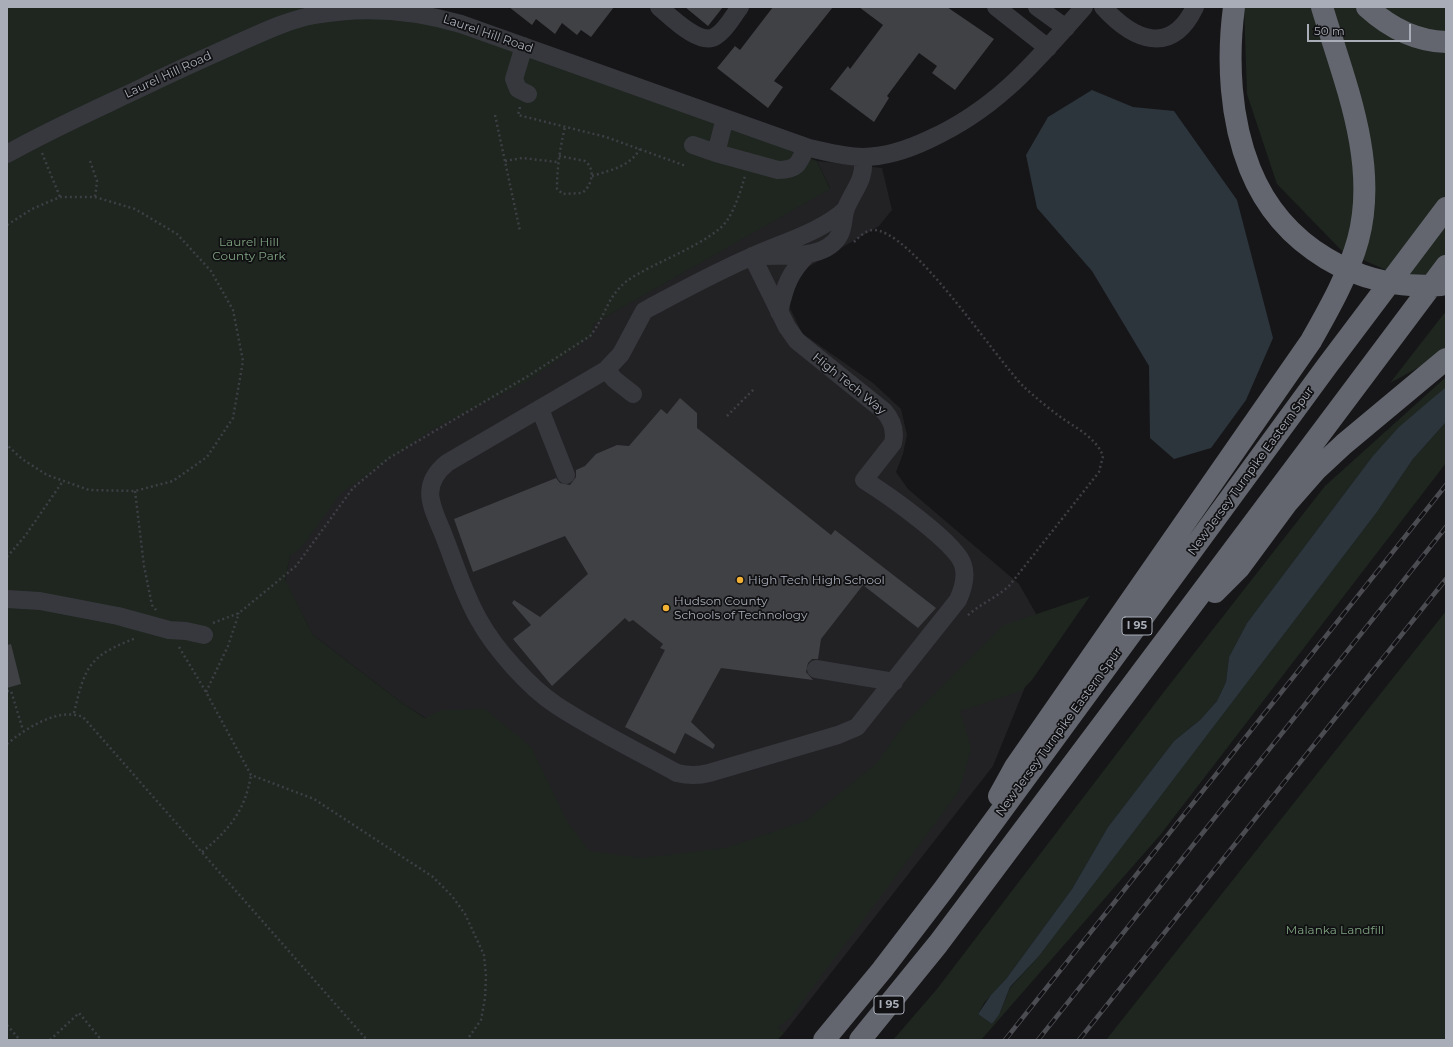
<!DOCTYPE html>
<html>
<head>
<meta charset="utf-8">
<style>
	body { margin:0 }
	#map { position:relative; width:1453px; height:1047px; overflow:hidden; background:#161618; font-family:Montserrat,sans-serif }
	canvas { display:block }
	.frame { position:absolute; inset:0; border:8px solid #a8adb8; pointer-events:none }
	.scale { position:absolute; left:1307px; top:24px; width:104px; height:18px; box-sizing:border-box; border:2px solid #a8adb8; border-top:0; padding-left:5px; font-size:12px; line-height:14px; white-space:nowrap; color:#a8adb8; -webkit-text-stroke:3px #111113; paint-order:stroke }
</style>
</head>
<body>
<div id="map">
<canvas width="1453" height="1047"></canvas>
<div class="frame"></div>
<div class="scale">50 m</div>
</div>
<script>
const ctx = document.querySelector('canvas').getContext('2d');
ctx.lineJoin = 'round';
function fill(path, color) {
  ctx.fillStyle = color;
  ctx.fill(path, 'evenodd');
}
function strokePath(path, color, width, dash) {
  ctx.strokeStyle = color;
  ctx.lineWidth = width;
  ctx.lineCap = dash ? 'butt' : 'round';
  ctx.setLineDash(dash || []);
  ctx.stroke(path);
}
function label(font, color, halo, rows, align = 'center') {
  ctx.font = font + ' Montserrat,sans-serif';
  ctx.lineWidth = 3.5;
  ctx.setLineDash([]);
  ctx.textBaseline = 'middle';
  ctx.strokeStyle = halo;
  ctx.fillStyle = color;
  for (const [text, x, y, turn = 0] of rows) {
    ctx.save();
    ctx.translate(x, y);
    ctx.rotate((+turn || 0) * Math.PI / 180);
    ctx.textAlign = isNaN(turn) ? turn : align;
    if (halo) ctx.strokeText(text, 0, 0);
    ctx.fillText(text, 0, 0);
    ctx.restore();
  }
}
const built = new Path2D(`
	M817,161L882,168L892,210L879,226L796,274L789,306L802,333L873,383L901,409L907,435L903,454L896,472L908,489L1019,584L1047,633L993,766L784,1033L602,861L509,799L465,743L402,703L313,635L285,581L292,545L343,474L456,402L830,188Z`);
const green = new Path2D(`
	M7,7H417L817,161L830,189L593,324L592,336L528,381L431,430L341,493L301,548L290,556L285,580L313,635L402,703L425,718L442,710L485,709L531,747L568,823L589,851L643,858L725,848L805,821L876,764L906,722L1004,625L1090,596L1032,680L1021,691L960,711L971,749L959,791L791,1017L778,1027L784,1033L777,1040H7Z
	M1244,7H1446V297L1341,250L1277,184L1247,94Z
	M1446,311V350L1438,357L1390,383Z
	M1446,377V387L1372,457L1247,623L1229,657L1226,682L1217,701L1200,720L1174,741L1108,827L1072,889L1006,979L984,1003L978,1014L992,1024L999,1015L1010,988L1039,956L1377,512L1413,459L1446,422V463L1161,834L981,1040H893L937,989L1163,693L1325,486Z
	M1446,611V1040H1106Z`);
const water = new Path2D(`
	M1092,90L1133,107L1174,111L1237,200L1273,338L1246,400L1211,448L1174,459L1150,438L1149,366L1092,271L1037,208L1026,155L1048,117Z
	M1446,387V422L1413,459L1377,512L1039,956L1010,987L999,1015L992,1024L978,1014L991,995L1006,979L1072,889L1108,827L1174,741L1200,720L1217,701L1226,682L1229,657L1247,623L1372,457L1399,427Z`);
const building = new Path2D(`
	M509,7H614L591,37L581,30L577,35L562,23L555,34L536,19L532,25Z
	M685,7H723L708,26Z
	M773,7H833L774,81L783,87L768,108L717,68L735,46L740,50Z
	M859,7H947L994,39L955,90L932,73L937,66L919,53L887,96L889,98L874,122L830,89L848,66L850,69L883,25Z
	M680,398L697,413V428L831,535L835,530L936,608L918,628L863,585L821,639L818,659H812L808,663L806,672L813,680L721,668L691,722L715,745L713,749L685,733L675,754L625,727L665,650L660,648L663,644L633,620L629,622L625,618L552,686L513,639L531,625L512,603L514,600L540,617L588,574L565,536L473,572L454,519L556,478L560,483L570,485L576,477V470L585,466L596,454L617,445L629,446L661,409L667,414Z
	M11,644L21,684L7,688V645Z`);
const path = new Path2D(`
	M520,107L518,115L606,137L686,166
	M495,115L520,231
	M42,153L60,197
	M559,156L585,161C596,169 592,186 582,193L563,194L557,189C557,167 560,148 565,127
	M90,161L97,181L95,197
	M505,161L522,158L557,162
	M592,176C611,170 629,167 640,149
	M7,225L32,209L60,197H95L135,209L177,234L211,271L233,310L243,361L233,418L207,457L173,481L135,491L89,490L47,475L22,459L7,445
	M854,242C859,237 865,231 872,230C910,227 995,358 1024,387C1035,397 1047,407 1059,416C1074,427 1096,437 1103,456L1099,472L1009,586C996,598 980,604 967,616
	M727,416L754,389
	M135,491L144,566L152,605L156,610
	M7,557L25,536L63,481
	M213,623L239,613L296,566L353,488L389,458L528,376L590,336C605,318 607,296 627,281C653,262 713,243 728,219C736,206 741,190 745,176
	M179,647L206,692L251,775L314,799L433,877L452,896L465,914L484,955L486,976L485,998L481,1020L467,1040
	M7,691H11L23,730
	M206,692L228,646L239,613
	M74,713C85,666 89,656 136,638
	M7,744C26,728 59,707 83,717L367,1040
	M202,852C229,830 245,811 251,775
	M7,1025L20,1040
	M50,1040L79,1013L99,1037L96,1040`);
const minor = new Path2D(`
	M659,7C671,17 700,47 716,36C726,30 733,16 740,7
	M996,7L1048,48
	M1037,7L1066,28
	M1103,7C1133,40 1171,57 1195,7
	M524,46L514,79L518,89L528,94
	M725,118L716,153L778,170C797,170 799,164 806,147
	M693,145L716,153
	M7,154C51,129 99,108 145,86C175,71 205,58 236,44C261,33 287,20 315,15C364,6 413,10 461,24L809,148C827,152 845,157 863,157C887,157 909,149 930,139C998,108 1036,61 1084,7
	M752,256L787,327L797,341L884,411C892,420 896,430 893,443L864,480C885,493 957,543 963,565C967,577 963,589 958,600L857,727L838,735L709,773C698,776 689,776 677,773C637,751 594,730 556,705C529,687 495,649 479,620C464,594 455,564 444,536C433,508 418,487 447,463L606,370L621,354L644,311L651,307C685,289 718,271 753,256C784,242 821,232 846,209
	M764,256C787,255 827,260 840,234C844,226 843,216 846,208C855,187 865,181 863,157
	M779,312C785,286 789,273 808,254
	M606,370L615,380L633,394
	M540,409L566,475
	M7,599L40,601L118,616L169,630L186,631L204,635
	M816,669L894,682`);
const highway = new Path2D(`
	M1234,7C1227,60 1230,119 1250,169C1281,246 1359,292 1441,285
	M1367,7C1389,27 1416,41 1446,42
	M1215,592L1239,568L1287,503L1316,470L1344,444L1446,359
	M999,796L1015,767L1311,341C1329,309 1348,276 1358,240C1379,162 1344,81 1322,7
	M824,1040L882,970L944,889L1327,366L1446,208
	M860,1040L938,944L1446,266`);
const rail = new Path2D(`
	M1005,1040L1446,485
	M1038,1040L1446,527
	M1079,1040L1446,579`);
const markers = [
	[740,580,4,"#f2b134"],
	[666,608,4,"#f2b134"]
];
const shields = [
	[1137,626,30],
	[889,1005,30]
];
const shieldNames = [
	["I 95",1137,626],
	["I 95",889,1005]
];
const streetNames = [
	["Laurel Hill Road",488,34,19],
	["Laurel Hill Road",168,75,-25],
	["High Tech Way",849,384,39],
	["New Jersey Turnpike Eastern Spur",1251,471,-54],
	["New Jersey Turnpike Eastern Spur",1059,732,-54]
];
const parkNames = [
	["Laurel Hill",249,242],
	["County Park",249,256],
	["Malanka Landfill",1335,930]
];
const poiNames = [
	["High Tech High School",748,580],
	["Hudson County",674,601],
	["Schools of Technology",674,615]
];
fill(built, '#222225');
fill(green, '#1e261f');
fill(water, '#2c353c');
fill(building, '#404145');
strokePath(path, '#3d3f44', 2.5, [2, 3]);
strokePath(minor, '#37383d', 18);
strokePath(highway, '#63666e', 22);
strokePath(rail, '#4a4c52', 4.5);
strokePath(rail, '#111113', 3, [9]);
for (const [x, y, r, color] of markers) {
  const dot = new Path2D();
  dot.arc(x, y, r, 0, 2 * Math.PI);
  ctx.fillStyle = color;
  ctx.fill(dot);
  strokePath(dot, '#111113', 1.5);
}
for (const [x, y, w] of shields) {
  const box = new Path2D();
  box.roundRect(x - w / 2, y - 9, w, 18, 3);
  ctx.fillStyle = '#111113';
  ctx.fill(box);
  strokePath(box, '#a8adb8', 1);
}
label('bold 11px', '#a8adb8', null, shieldNames);
label('12px', '#a8adb8', '#111113', streetNames);
label('12px', '#7fa381', '#111113', parkNames);
label('12px', '#a8adb8', '#111113', poiNames, 'left');
</script>
</body>
</html>
